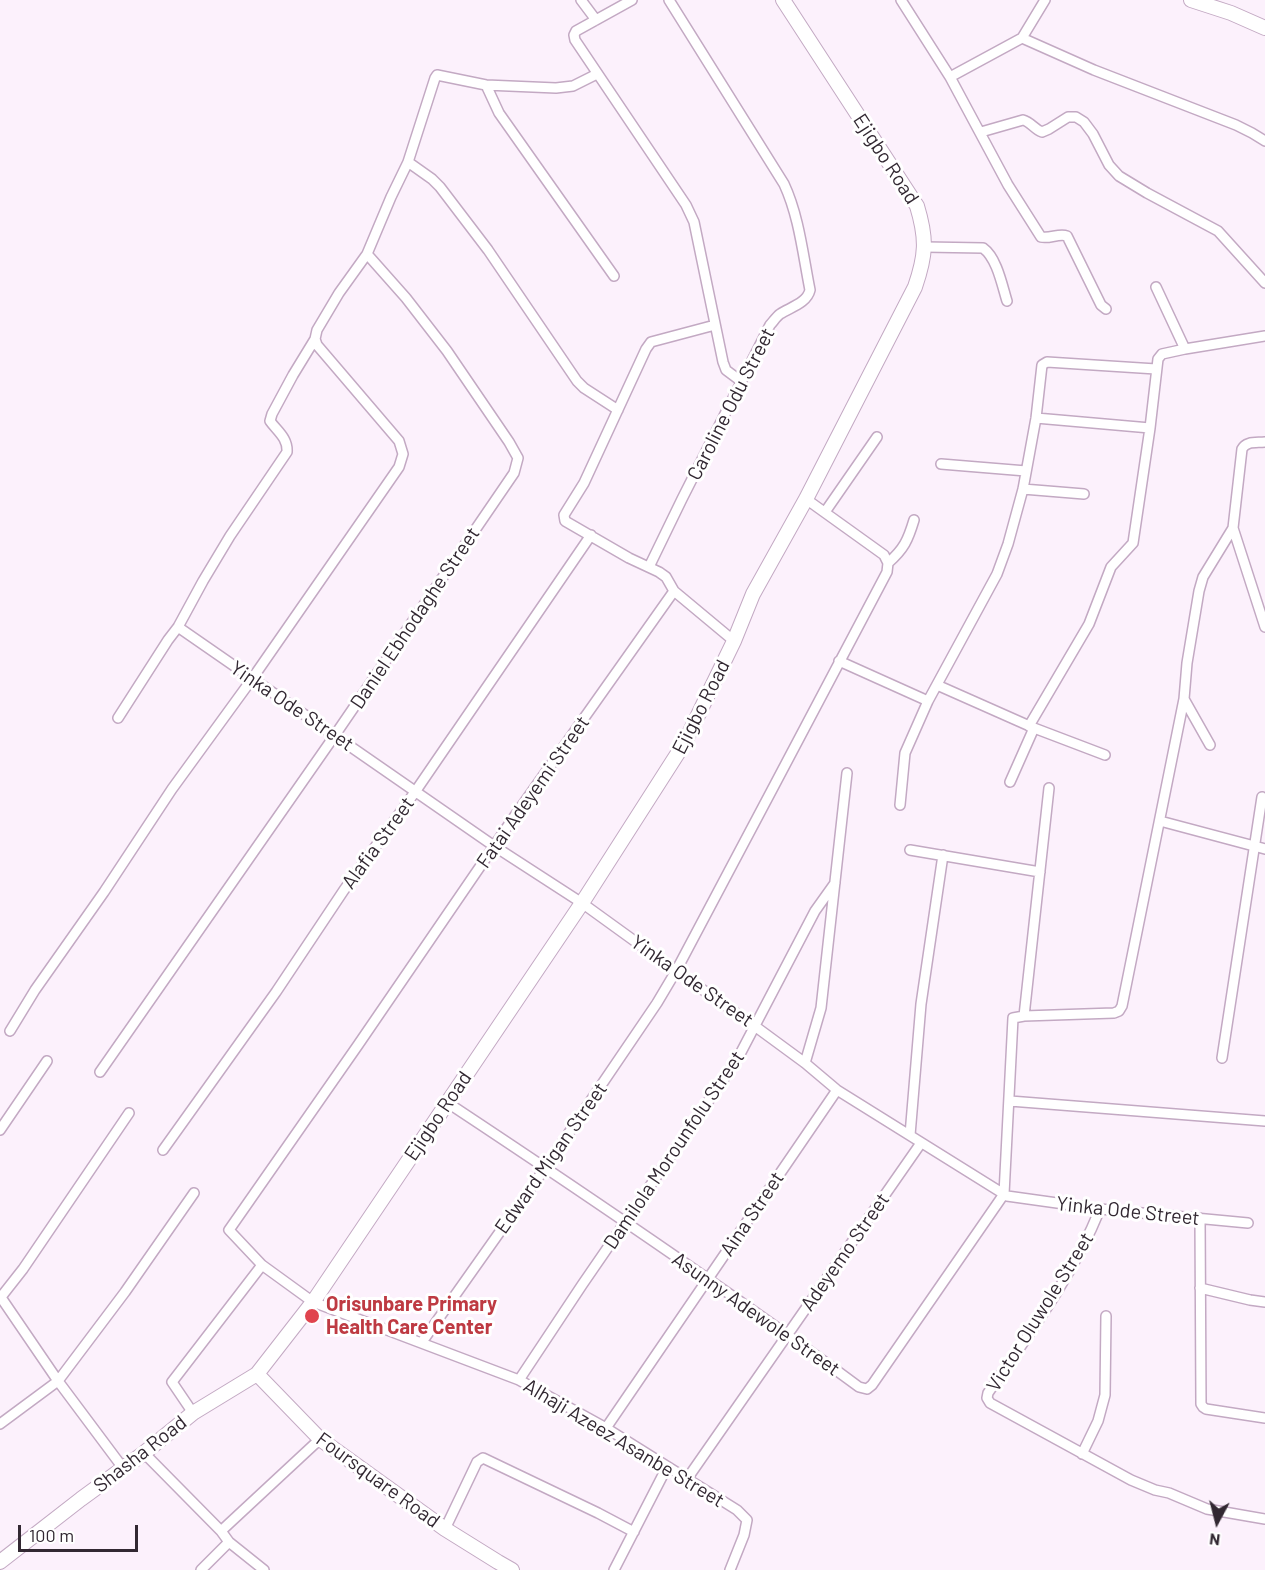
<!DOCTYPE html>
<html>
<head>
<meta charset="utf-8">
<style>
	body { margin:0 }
	#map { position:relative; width:1265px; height:1570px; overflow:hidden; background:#fcf1fc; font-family:Barlow,sans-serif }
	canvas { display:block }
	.north { position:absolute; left:1187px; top:1492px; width:60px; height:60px; -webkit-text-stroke:4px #fff; paint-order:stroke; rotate:187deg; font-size:16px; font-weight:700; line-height:24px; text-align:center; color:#322832 }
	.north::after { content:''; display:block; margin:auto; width:21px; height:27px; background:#322832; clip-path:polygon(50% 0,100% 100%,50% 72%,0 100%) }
	.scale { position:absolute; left:18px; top:1525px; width:120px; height:27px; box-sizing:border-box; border:3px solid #322832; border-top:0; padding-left:8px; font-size:18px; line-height:21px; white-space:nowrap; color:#322832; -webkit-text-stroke:4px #fff; paint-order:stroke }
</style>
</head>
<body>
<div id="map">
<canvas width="1265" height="1570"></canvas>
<div class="north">N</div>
<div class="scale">100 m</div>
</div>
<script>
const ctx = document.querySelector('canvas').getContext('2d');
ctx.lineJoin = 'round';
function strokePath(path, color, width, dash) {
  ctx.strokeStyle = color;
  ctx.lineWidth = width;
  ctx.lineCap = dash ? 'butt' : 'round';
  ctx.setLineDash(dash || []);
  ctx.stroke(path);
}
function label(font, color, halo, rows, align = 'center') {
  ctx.font = font + ' Barlow,sans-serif';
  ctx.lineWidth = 6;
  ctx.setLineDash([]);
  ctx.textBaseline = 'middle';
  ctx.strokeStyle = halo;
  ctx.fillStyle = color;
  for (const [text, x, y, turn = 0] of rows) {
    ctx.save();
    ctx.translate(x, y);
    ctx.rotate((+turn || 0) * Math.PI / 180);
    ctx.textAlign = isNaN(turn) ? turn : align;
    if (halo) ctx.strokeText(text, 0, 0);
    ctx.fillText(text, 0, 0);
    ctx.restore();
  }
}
const street = new Path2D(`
	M581,0L596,20
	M632,0L576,31L574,35L575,40L686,205L694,222L723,362L726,370L742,382
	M901,0L950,77L1008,185L1041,237C1050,239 1059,233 1067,236L1101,305L1106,309
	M1022,38L1094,70L1236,125L1252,133L1265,141
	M950,77L1022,38L1045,0
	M486,85L499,113L614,276
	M981,132L1023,120C1031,122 1034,129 1042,132L1049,129L1068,117H1076L1084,122L1093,134L1109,165L1119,176L1147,193L1218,231L1265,283
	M408,162L435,78L437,75L486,85L556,88L573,86L597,74
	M925,247L983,248C997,258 1002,285 1007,301
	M1156,287L1185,349
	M715,325L651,342L646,349L584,483L564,515L565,521L629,558L659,572L666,577L674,591L734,641
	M1036,418L1150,428
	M1265,442C1256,443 1246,441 1242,449L1233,528L1265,627
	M941,464L1026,471
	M1023,489L1084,494
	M825,512L877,437
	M888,563C904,549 908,540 914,520
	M649,567L682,499L770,325C773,322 776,317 780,314C791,307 807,303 810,290C803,255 799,216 784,184L669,0
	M674,591L514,817L358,1045L229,1230L262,1265L313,1302L519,1380L606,1428L737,1510L747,1520L744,1535L730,1570
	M178,627L494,846L582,903L676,971L756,1027L805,1063L837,1090L1007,1196L1100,1209L1248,1223
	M839,661L928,701
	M937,685L1034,728L1105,755
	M1184,699L1210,745
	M118,718L168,640L178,627L203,581L230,536L287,452C288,438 277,431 270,421L272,414L293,375L315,339
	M1029,726L1089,624L1111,567L1133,543L1150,428L1158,359L1162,354L1185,349L1265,336
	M1010,782L1034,728
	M900,805L905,753L928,701L997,574L1008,544L1023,489L1036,418L1042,365L1047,362L1156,369
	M1160,821L1265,849
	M910,850L1040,872
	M1024,1016L1049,788
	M10,1031L35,990L104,892L172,789L252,679L399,467L403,454L399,441L317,345L315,339L317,330L339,293L367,254L391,197L408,162L432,179L440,187L488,250L577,381L584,388L618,410
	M1222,1058L1262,797
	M805,1063L821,1008L847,773
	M100,1072L335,735L514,473L518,458L509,442L447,351L406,298L367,254
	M1010,1101L1265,1121
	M448,1103C587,1195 725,1288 859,1387L867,1389L872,1385L1004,1194L1013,1018L1024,1016L1114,1013L1119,1011L1122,1006L1184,699L1187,663L1199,591L1203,577L1233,528
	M0,1130L47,1061
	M910,1135L921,1004L943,855
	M163,1150L276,992L344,890L415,792L591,535
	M1100,1209C1073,1276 1029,1334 988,1393L987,1398L990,1403L1131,1480L1155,1490L1169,1493L1207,1509L1265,1519
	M1200,1218L1201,1404L1203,1407L1206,1409L1265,1418
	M1200,1288L1250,1300L1265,1302
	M0,1296L58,1381L123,1468
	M1,1297L23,1269L129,1113
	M422,1342L545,1168L657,1003L676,971L774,786L887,572L888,563L884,555L806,499
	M519,1380L582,1285L738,1058L815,911L835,883
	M193,1413L172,1382L262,1265
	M0,1424L58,1381L125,1292L194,1193
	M606,1428L837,1090
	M144,1453L221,1531L229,1542L264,1570
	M1082,1454L1098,1421L1105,1395L1106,1316
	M687,1479L921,1143
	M445,1529L477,1462L483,1458L598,1513L634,1532
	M221,1531L320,1439
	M201,1570L229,1542
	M614,1570L667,1467`);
const secondary = new Path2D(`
	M1191,0L1231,13L1265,28
	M257,1374L320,1439L445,1529L498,1562L512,1570
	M0,1562L81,1499L144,1453L193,1413L257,1374L313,1302L582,903L685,742L734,641L753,594L806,499L915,287C926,255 927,239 917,206L783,0`);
const markers = [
	[312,1316,8,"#e0444e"]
];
const streetNames = [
	["Ejigbo Road",886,159,57],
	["Caroline Odu Street",731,404,-63],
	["Daniel Ebhodaghe Street",415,618,-56],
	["Yinka Ode Street",292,706,34],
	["Ejigbo Road",701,707,-63],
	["Fatai Adeyemi Street",533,792,-55],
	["Alafia Street",378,843,-54],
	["Yinka Ode Street",692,981,35],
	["Ejigbo Road",438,1116,-56],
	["Damilola Morounfolu Street",674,1150,-56],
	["Edward Migan Street",551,1158,-55],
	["Yinka Ode Street",1128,1211,6],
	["Aina Street",752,1214,-56],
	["Adeyemo Street",845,1252,-55],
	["Victor Oluwole Street",1040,1312,-58],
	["Asunny Adewole Street",756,1314,35],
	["Alhaji Azeez Asanbe Street",624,1443,31],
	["Shasha Road",140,1454,-38],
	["Foursquare Road",378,1480,36]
];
const healthNames = [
	["Orisunbare Primary",326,1304],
	["Health Care Center",326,1327]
];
strokePath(street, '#c3a9c3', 12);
strokePath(secondary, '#c3a9c3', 16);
strokePath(street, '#fff', 9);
strokePath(secondary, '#fff', 14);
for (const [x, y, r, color] of markers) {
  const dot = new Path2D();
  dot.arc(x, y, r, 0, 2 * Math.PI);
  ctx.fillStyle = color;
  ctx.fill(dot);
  strokePath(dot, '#fff', 2);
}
label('20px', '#322832', '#fff', streetNames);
label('bold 20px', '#be3a42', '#fff', healthNames, 'left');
</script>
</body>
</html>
